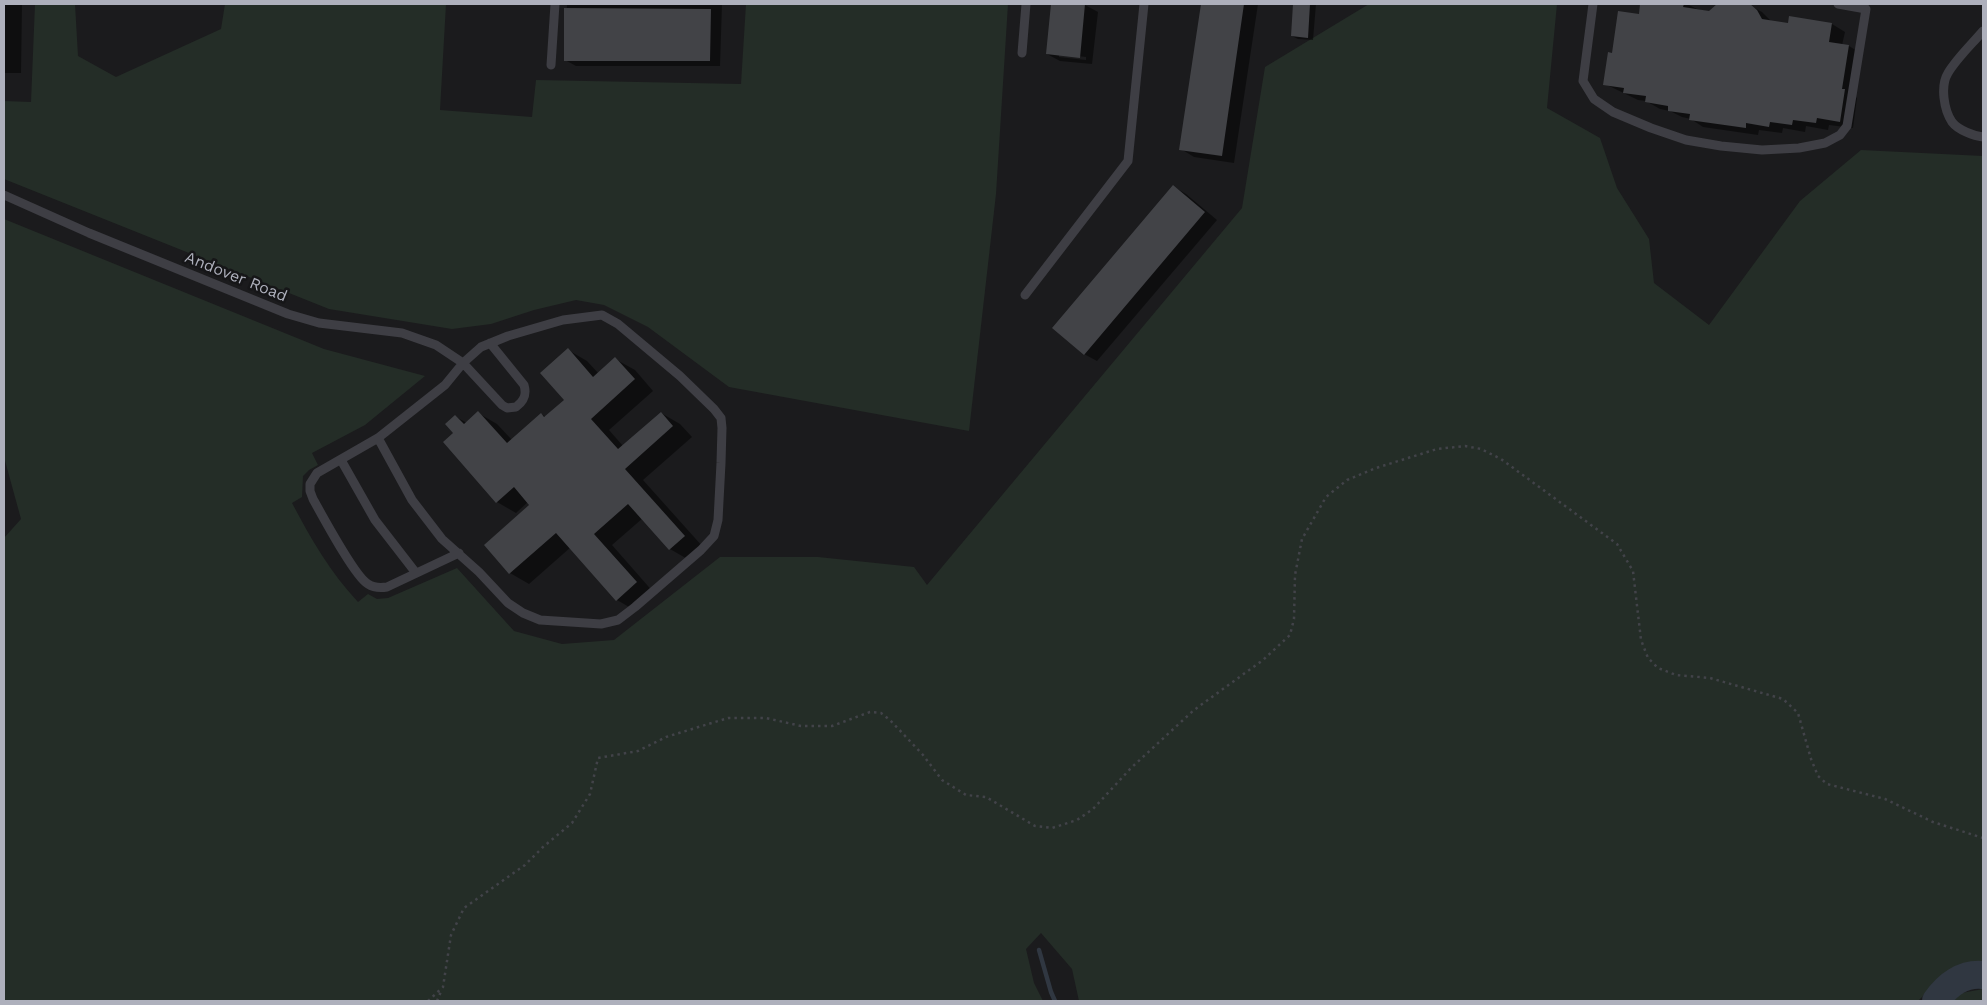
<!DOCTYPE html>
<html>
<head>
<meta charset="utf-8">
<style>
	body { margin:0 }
	#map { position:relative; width:1987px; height:1005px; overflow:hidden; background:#1b1b1d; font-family:"Work Sans",sans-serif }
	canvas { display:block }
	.frame { position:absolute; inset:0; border:5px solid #aeb0bc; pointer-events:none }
</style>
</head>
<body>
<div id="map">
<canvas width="1987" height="1005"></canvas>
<div class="frame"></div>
</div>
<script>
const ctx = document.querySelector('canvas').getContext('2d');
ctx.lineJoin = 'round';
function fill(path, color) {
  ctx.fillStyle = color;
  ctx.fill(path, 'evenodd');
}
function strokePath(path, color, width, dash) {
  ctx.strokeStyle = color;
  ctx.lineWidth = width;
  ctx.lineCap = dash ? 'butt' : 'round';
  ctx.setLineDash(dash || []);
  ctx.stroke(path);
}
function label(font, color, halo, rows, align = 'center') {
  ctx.font = font + ' "Work Sans",sans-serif';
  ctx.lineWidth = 5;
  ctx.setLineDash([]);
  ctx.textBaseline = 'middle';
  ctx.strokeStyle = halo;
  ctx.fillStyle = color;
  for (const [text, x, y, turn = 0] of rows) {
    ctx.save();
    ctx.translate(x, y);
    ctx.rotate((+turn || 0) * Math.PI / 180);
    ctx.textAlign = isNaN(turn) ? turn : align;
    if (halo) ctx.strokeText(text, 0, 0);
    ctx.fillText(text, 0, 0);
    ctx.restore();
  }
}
const green = new Path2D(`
	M35,4H75L78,56L116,77L221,29L225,4H446L440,110L532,117L536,80L741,84L746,4H1008L996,194L969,431L729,387L648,327L604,305L576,300L534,310L491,324L452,329L329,309L4,179V101L31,102Z
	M1369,4H1557L1547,108L1600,138L1617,188L1649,239L1654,283L1709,325L1800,201L1861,150L1983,156V962C1952,966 1939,980 1918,1001H1079L1072,969L1041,933L1026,949L1034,983L1043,1001H4V538L21,519L4,457V219L324,349L425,376L365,425L312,453L318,465L309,470L303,476L302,497L292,503C311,539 330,572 358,602L368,594L377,599L388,598L457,568L514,631L562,644L614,640L720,557H818L914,567L927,585L1242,208L1265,67Z
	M1983,989V1001H1950L1956,994Z`);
const shadow = new Path2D(`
	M4,4H22L21,73H4Z
	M567,4H722L720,66H576L565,60Z
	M1052,4L1085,5L1098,12L1092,64L1060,61L1047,54ZM1059,54L1086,57V60L1059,57Z
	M1202,4H1258L1234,163L1194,157L1181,149Z
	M1294,4H1316L1313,40L1298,39L1292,36Z
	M1642,4H1687L1697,9L1710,12L1720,4H1747L1762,12L1772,22L1789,25L1832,24L1845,32L1842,45L1849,46L1862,54L1855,96L1857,98L1853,128L1829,125L1828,130L1806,126L1805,132L1783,128L1782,133L1759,130L1758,135L1703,127L1691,119L1682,117L1670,111L1660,109L1646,101L1638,100L1605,84L1613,55L1640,15Z
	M1174,187L1186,194L1217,220L1097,361L1084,354Z
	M568,350L587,361L599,374L615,359L635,370L653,391L609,430L623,446L661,413L680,424L692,437L643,480L703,547L689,560L670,549L643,518L612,545L655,594L636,611L617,600L571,547L529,584L510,573L531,505L528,502L516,513L497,502L455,433L456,417L467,423L478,413L497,424L512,440L541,414L546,417L565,400Z`);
const stream = new Path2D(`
	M1039,950L1051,992L1055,1001`);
const river = new Path2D(`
	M1936,1001C1947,985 1963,973 1983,975`);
const building = new Path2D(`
	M1051,4H1085L1080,58L1046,54Z
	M1201,4H1244L1222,156L1179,150Z
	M1293,4H1310L1308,38L1291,36Z
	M1640,4H1684L1683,7L1709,11L1717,4H1750L1757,10L1762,19L1788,23L1789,16L1832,23L1829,42L1849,45L1842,89H1845L1840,122L1817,118L1816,123L1793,120L1792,125L1770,122L1769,127L1746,123V128L1689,120L1690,114L1668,111V106L1645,102L1646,96L1623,93L1624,88L1603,85L1608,52L1612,53L1618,11L1639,14Z
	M564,8L711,9L710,61H564Z
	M1173,185L1205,212L1084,355L1052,328Z
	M568,348L593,377L615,357L635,379L591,419L618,449L661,412L673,426L625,469L685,536L669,550L628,504L594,534L637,582L616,601L556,533L509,574L484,545L529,505L514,487L496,503L443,442L453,433L445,424L455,415L464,424L478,411L507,443L541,413L544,417L564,400L540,373Z`);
const path = new Path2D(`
	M428,1001L443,987L451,935L464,908L525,865L543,847L572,823L590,794L598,758L638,751L666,737L728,718H766L801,726H832L870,712L881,713L890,720L923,755L942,780L966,795L986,797L1035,826L1052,828L1077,820L1093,809L1131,768L1194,710L1263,660L1290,635L1294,619L1295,575L1302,539L1326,497L1347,480L1376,468L1437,449L1465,446L1481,449L1501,459L1617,544L1633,571L1641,640L1648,658L1658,668L1676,675L1710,678L1783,699L1798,713L1811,759L1818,776L1827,784L1885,799L1933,822L1983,838
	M437,1001L442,989`);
const service = new Path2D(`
	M1593,4L1583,81L1594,99L1613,112L1651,128L1686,140L1721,146L1762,150L1799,148L1825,143L1840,135L1847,126L1866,9L1838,4
	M1983,31C1972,44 1957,58 1948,73C1940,86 1944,110 1952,122C1958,130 1974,136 1983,137
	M1022,53L1026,4
	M551,65L555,4
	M4,195L89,233L288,314L319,323L402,333L436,345L463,363L502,405L507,408L516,407C524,401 527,395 524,385L490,343
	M1025,295L1128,161L1144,4
	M378,438L412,500L442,539L479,572L508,603L523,613L540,620L601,624L618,620L635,607L701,550L714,536L718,520L721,463L722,428L721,418L714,409L680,376L618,324L602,315L563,320L508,336L481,347L463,363L445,385L378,438L317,473L310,484V491L313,499C322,515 355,577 368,584C374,588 381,588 387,587L459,553
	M341,460L375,520L416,573`);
const streetNames = [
	["Andover Road",236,277,22]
];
fill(green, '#242d27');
fill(shadow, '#0007');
strokePath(stream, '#303741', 4.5);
strokePath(river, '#303741', 28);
fill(building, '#424347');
strokePath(path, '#424349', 2.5, [2.5, 4]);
strokePath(service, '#3e3e44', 9);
label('16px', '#aeb0bc', '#161618', streetNames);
</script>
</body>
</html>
